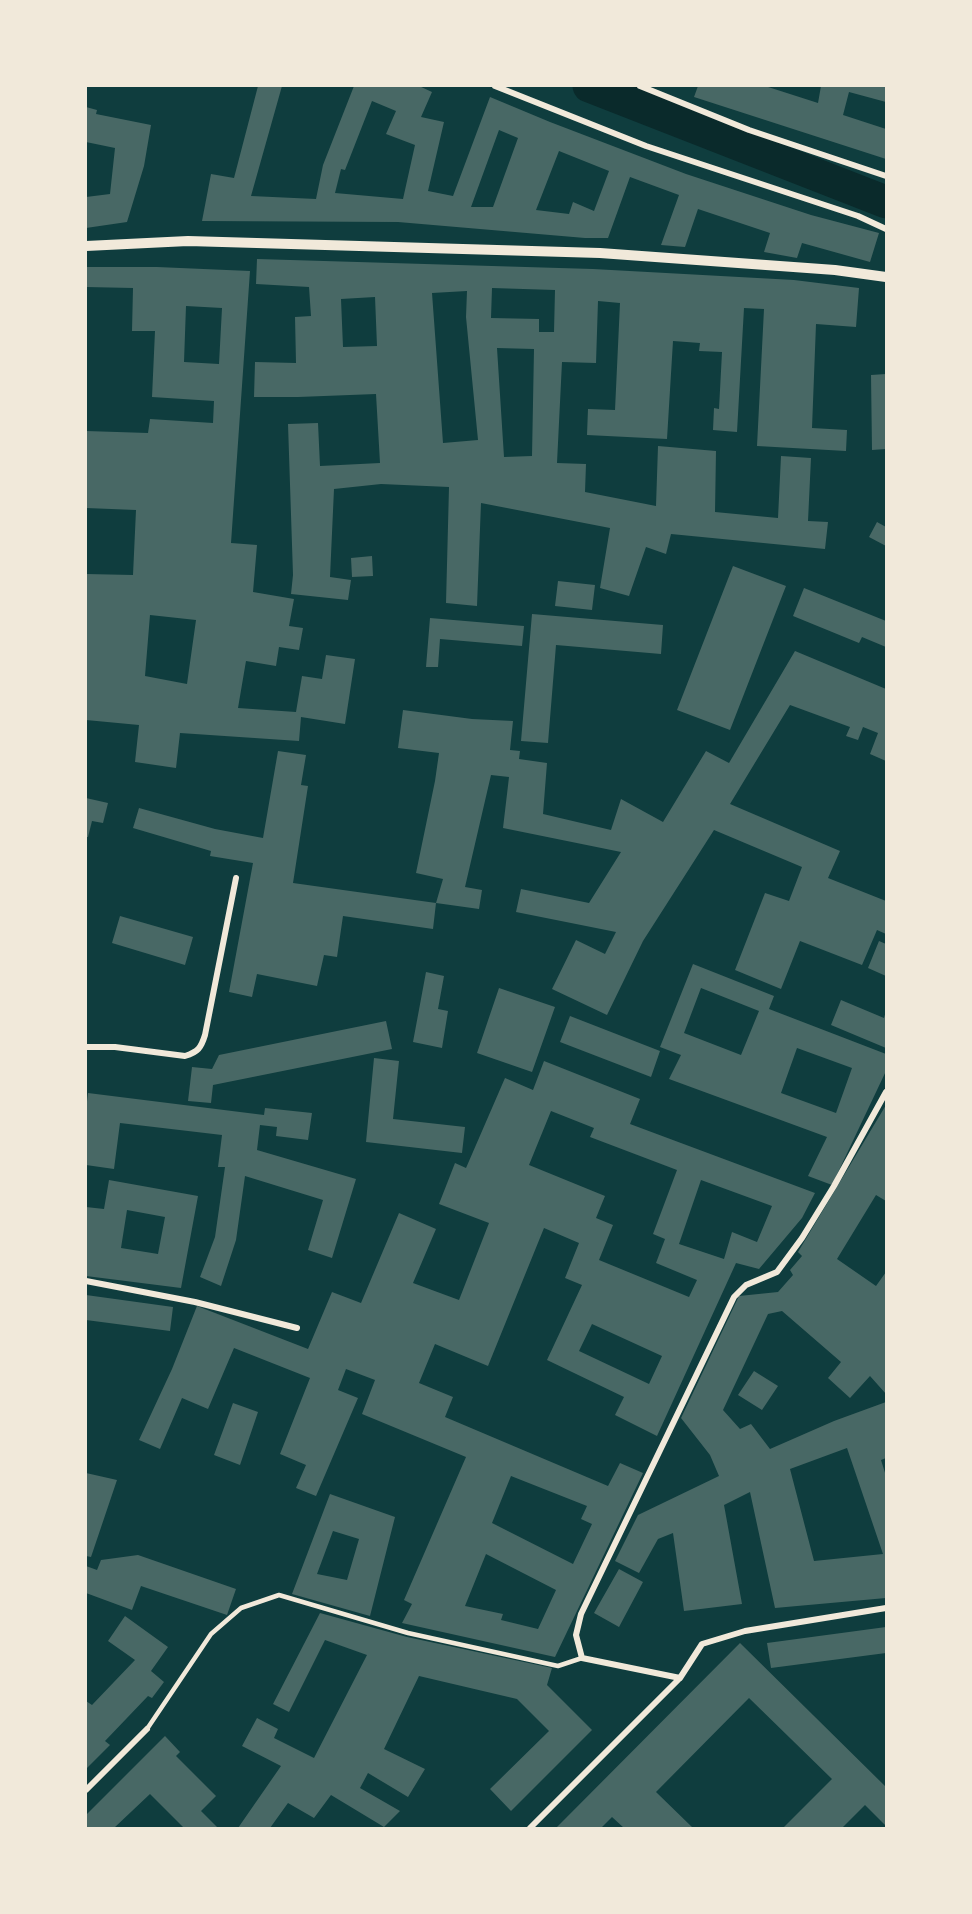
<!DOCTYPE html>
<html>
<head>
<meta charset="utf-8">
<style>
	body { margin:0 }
	#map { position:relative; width:972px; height:1914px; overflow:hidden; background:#0f3d3e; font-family:Montserrat,sans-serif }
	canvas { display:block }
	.frame { position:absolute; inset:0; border:87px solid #f1e9da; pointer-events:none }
</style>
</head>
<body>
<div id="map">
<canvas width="972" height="1914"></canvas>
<div class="frame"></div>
</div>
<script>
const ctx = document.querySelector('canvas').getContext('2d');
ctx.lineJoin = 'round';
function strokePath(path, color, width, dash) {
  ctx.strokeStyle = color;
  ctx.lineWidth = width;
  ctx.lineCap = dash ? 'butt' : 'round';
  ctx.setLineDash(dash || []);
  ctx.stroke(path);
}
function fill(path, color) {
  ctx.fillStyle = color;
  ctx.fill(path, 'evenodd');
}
const canal = new Path2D(`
	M589,86L886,202`);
const building = new Path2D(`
	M258,86H282L251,196L316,199L323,165L354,86H419L432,92L421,117L444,122L428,191L453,196L490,97L550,122L686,174L811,215L879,233L870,262L802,243L797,258L764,252L770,233L698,209L685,247L661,245L679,195L630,177L608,238H585L398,222L202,221L211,174L234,178ZM372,101L396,111L386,134L415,145L403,199L335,193L341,169L345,170ZM499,130L518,138L493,207H471ZM559,151L609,171L594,211L573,202L569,214L536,210Z
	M698,86H765L818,103L821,86H886V102L849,92L843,115L886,129V159L694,97Z
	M86,107L97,110L96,114L151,125L144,166L127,222L86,228V197L110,194L115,148L86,142Z
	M257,259L593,269L794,280L859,288L856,327L816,324L812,428L847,430L846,451L757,446L764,309L744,308L737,432L713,430L714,408L719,409L722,352L699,351L700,343L673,341L667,439L587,435L588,409L615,410L620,303L598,301L596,363L562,362L557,463L586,464L585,492L656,506L658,446L716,451L715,512L778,518L781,456L811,458L808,521L828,522L825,549L671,534L666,554L646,547L629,596L600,588L610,528L481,503L477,606L446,603L449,487L381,484L334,489L330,577L351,580L348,600L291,594L293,575L288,424L318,423L320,466L380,463L376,394L298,397H254L255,362L296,363L295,317L311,316L309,287L256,284ZM492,288L555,290L554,332H539V319L491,318ZM467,291L466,317L478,440L443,443L432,293ZM375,297L377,346L343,347L341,299ZM497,348L534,349L532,456L504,457Z
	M86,267H157L250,271L231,543L257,545L253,592L294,599L289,626L303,628L299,650L279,647L276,666L246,661L238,708L296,712L302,676L322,679L326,655L355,659L345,724L301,717L299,741L180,733L176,768L135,762L139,725L86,720V624L87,610H86V574L133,575L136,510L86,508V431L148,433L150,419L213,423L214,401L152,397L155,331H132L133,288L86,287ZM186,306L222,308L219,364L184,362ZM150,615L196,620L187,684L145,676Z
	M886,374V449L872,450L871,375Z
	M877,522L886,527V546L869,537Z
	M372,556L373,576L352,577L351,558Z
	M733,566L786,586L730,730L677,710Z
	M558,581L595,585L592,610L555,606Z
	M804,588L886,621V647L862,637L859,643L793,616Z
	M532,614L663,625L661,654L556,645L548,743L521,741Z
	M430,618L524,626L522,646L440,639L438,667H426Z
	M795,651L886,689V761L870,754L878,733L863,727L858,740L846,736L850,727L790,705L730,804L840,851L828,878L886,901V934L877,930L862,965L800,941L781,989L735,970L765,893L789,901L802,867L714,830L643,941L607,1015L552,989L576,940L605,954L616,932L516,912L521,889L589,903L621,852L503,828L509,777L491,775L465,887L482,890L479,909L436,903L443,879L416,873L435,781L439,753L398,748L403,710L472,719L513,721L510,750L520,751L519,759L547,763L543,814L611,830L621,799L663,822L706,751L729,763Z
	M278,751L306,755L301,785L308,786L293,883L436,903L433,929L343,916L337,957L324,955L317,986L257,974L252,997L229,992L253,863L210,856L211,851L133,828L139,808L215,829L263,838Z
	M86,798L108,803L103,823L92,821L88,837H86Z
	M120,916L193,937L185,965L112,943Z
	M879,941L886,944V976L868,968Z
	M693,964L774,996L769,1009L886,1054V1071L832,1185L808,1176L827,1137L669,1079L681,1055L660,1047ZM701,988L759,1011L741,1055L684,1033ZM797,1048L852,1068L836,1113L781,1093Z
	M426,972L444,976L438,1009L448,1011L442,1048L413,1042Z
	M499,988L555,1007L532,1072L477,1053Z
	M841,1000L884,1018L886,1011V1048L831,1025Z
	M570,1016L660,1051L651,1077L560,1042Z
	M386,1021L392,1049L213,1085L211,1103L188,1101L192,1067L212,1069L219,1055Z
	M374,1058L399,1061L393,1119L465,1127L462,1153L366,1142Z
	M544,1061L640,1099L630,1124L815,1193L802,1218L759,1269L736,1263L657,1436L615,1415L624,1397L547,1360L582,1285L565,1278L579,1243L544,1228L488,1366L435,1344L419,1383L453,1397L445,1417L608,1486L620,1463L643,1473L555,1657L402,1623L412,1604L404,1600L466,1457L362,1414L375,1380L346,1369L338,1390L358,1398L316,1496L296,1488L306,1465L280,1454L310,1378L234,1348L208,1409L182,1398L160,1449L139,1440L172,1369L197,1306L308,1349L332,1292L361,1303L399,1213L436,1229L413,1283L459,1300L489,1223L439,1204L455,1163L466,1168L505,1078L533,1090ZM551,1111L594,1128L590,1137L677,1170L653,1234L665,1239L656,1263L697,1280L689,1297L599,1260L613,1225L596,1218L605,1196L529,1165ZM701,1180L772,1206L757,1242L732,1232L724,1259L679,1244ZM592,1324L662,1356L649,1384L579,1351ZM511,1476L587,1506L581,1519L592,1524L573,1564L492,1523ZM486,1554L556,1590L538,1629L501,1620L503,1614L465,1606Z
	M88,1093L264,1115L265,1108L312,1113L308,1140L276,1136L277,1127L260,1125L257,1150L356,1179L332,1258L308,1250L323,1200L245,1176L236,1240L221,1286L200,1277L215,1237L225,1167H218L222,1135L120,1123L114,1169L86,1165V1110Z
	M886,1105V1201L876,1195L837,1259L876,1286L886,1272V1394L870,1376L850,1398L828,1378L841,1362L782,1311L768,1314L723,1410L740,1429L751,1424L770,1449L834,1421L886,1402V1458L881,1460L886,1476V1598L775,1608L750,1492L724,1505L742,1604L684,1611L673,1533L658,1539L639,1573L615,1561L638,1515L719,1476L710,1455L681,1418L739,1296L778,1292L793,1275L790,1270L802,1256L798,1252ZM847,1448L883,1554L814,1561L790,1469Z
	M109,1180L198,1196L181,1288L86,1276V1207L104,1209ZM127,1210L165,1217L158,1254L121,1248Z
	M86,1295L173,1307L170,1331L86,1320Z
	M754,1371L778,1386L762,1410L738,1395Z
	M233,1403L258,1412L240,1465L214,1455Z
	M86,1473L117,1480L91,1557L86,1556Z
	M330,1494L395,1517L370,1616L292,1594ZM333,1531L359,1539L347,1580L317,1574Z
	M138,1555L236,1589L227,1615L141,1586L132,1610L86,1593V1566L97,1570L101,1560Z
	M619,1569L643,1582L619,1627L594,1613Z
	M320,1613L407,1637L552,1668L547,1685L592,1730L511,1811L490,1789L549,1731L517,1699L419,1676L384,1749L425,1769L408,1797L368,1773L360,1788L400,1811L384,1827L331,1795L314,1818L288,1803L270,1828H238L281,1766L242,1746L257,1718L278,1729L274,1738L314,1758L367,1655L325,1640L289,1712L273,1704Z
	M125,1616L168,1647L151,1671L164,1682L152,1698L148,1696L105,1741L110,1745L86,1769V1701L92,1705L135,1660L108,1641Z
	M886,1627V1653L771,1668L767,1643Z
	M740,1643L886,1787V1826L865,1805L842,1828H783L832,1779L749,1698L656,1792L693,1828H624L612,1817L601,1828H556Z
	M165,1736L180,1752L176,1756L216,1796L201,1811L218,1828H184L150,1794L114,1828H86V1815Z`);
const service = new Path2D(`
	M147,1729L211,1634L241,1608L279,1595L408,1633L558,1666L582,1658`);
const minor = new Path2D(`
	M495,86L646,146L858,216L886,229
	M640,86L749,130L886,176
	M86,1047H115L185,1056C198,1052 201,1048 205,1035L236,878
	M86,1281L195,1302L297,1328
	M680,1678L702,1644L745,1631L886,1608
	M86,1790L147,1729
	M530,1828L680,1678L582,1658L576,1635L581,1614L734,1297L746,1285L777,1272L802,1238L834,1186L886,1092`);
const tertiary = new Path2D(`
	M86,246L188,241L600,253L835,270L886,277`);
strokePath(canal, '#0a2a2b', 33);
fill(building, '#486865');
strokePath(service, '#f1e9da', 4.5);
strokePath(minor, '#f1e9da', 6);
strokePath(tertiary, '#f1e9da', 10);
</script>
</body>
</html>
